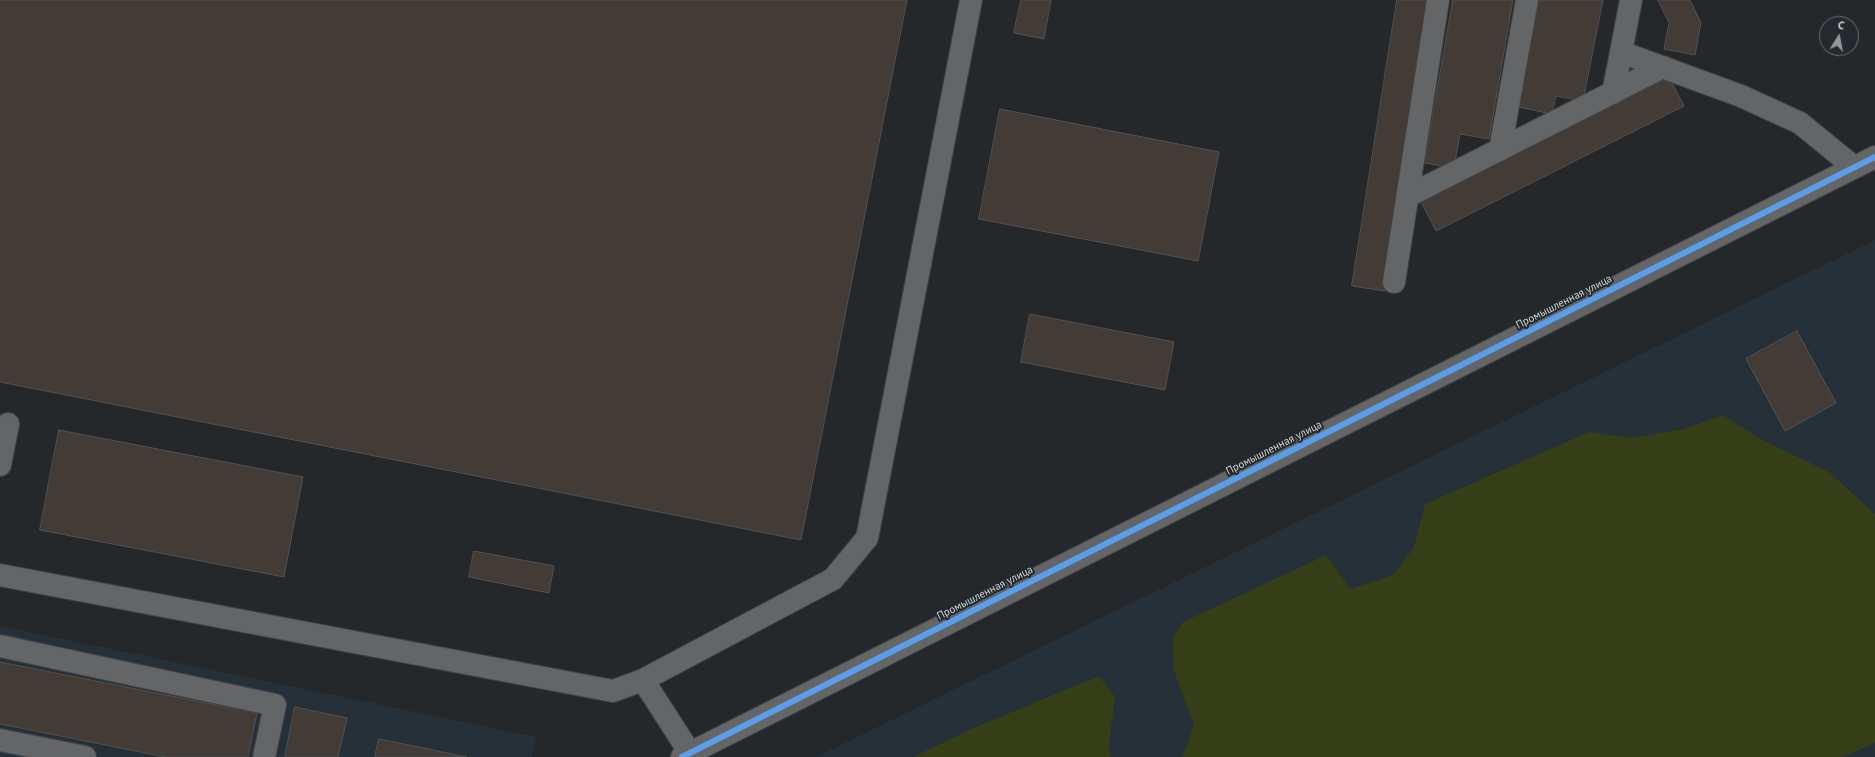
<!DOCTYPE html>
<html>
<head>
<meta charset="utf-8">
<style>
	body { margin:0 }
	#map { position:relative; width:1875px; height:757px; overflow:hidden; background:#25282b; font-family:"PT Sans",sans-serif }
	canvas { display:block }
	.north { position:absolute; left:1819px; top:16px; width:40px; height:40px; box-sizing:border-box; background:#23292d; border:1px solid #686d71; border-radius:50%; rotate:11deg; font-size:11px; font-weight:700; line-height:16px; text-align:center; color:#d0d3d6 }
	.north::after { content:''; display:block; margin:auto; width:14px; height:18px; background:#94979a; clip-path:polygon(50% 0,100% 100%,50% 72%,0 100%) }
</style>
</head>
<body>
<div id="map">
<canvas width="1875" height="757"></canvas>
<div class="north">С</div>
</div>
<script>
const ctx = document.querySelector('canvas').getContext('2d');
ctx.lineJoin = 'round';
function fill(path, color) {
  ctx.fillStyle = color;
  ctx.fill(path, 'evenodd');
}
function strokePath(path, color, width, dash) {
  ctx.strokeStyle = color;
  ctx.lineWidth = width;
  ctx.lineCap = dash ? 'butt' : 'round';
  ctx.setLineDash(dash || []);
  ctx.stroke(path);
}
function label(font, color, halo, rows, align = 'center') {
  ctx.font = font + ' "PT Sans",sans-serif';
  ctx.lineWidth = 4;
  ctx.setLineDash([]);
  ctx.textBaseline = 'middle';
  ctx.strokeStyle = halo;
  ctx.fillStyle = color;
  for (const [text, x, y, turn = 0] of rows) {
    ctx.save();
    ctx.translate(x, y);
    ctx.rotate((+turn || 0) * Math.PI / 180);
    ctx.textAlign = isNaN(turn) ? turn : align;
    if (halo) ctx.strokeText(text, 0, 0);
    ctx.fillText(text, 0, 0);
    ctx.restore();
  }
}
const built = new Path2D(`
	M1875,240V757H816Z
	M0,626L536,737L532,757H0Z`);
const green = new Path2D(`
	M1723,415L1762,440L1829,472L1875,514V743L1842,757H1183L1194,725L1173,668V637L1183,622L1326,555L1350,589L1393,575L1414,547L1425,504L1589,432L1631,438L1683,429Z
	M1099,676L1115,697L1109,744L1110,757H913L978,726Z`);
const building = new Path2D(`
	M0,0H907L801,540L0,382Z
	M1021,0H1051L1044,39L1014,33Z
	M1397,0H1430L1385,291L1352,286Z
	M1453,0H1513L1489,139L1460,134L1454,168L1425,163Z
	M1538,0H1603L1583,101L1556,96L1552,114L1518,107Z
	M1658,0H1690L1701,23L1695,55L1664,49L1669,23Z
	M1668,75L1684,106L1436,231L1420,200Z
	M1000,109L1219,152L1198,261L979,219Z
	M1030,314L1174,342L1165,390L1021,362Z
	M1797,331L1836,403L1785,431L1746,359Z
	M59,430L303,477L284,577L40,530Z
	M474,551L554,566L549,593L469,577Z
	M0,662L257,713L248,757H166L0,724Z
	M295,707L347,718L338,757H285Z
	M379,739L467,757H375Z`);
const minor = new Path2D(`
	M1631,0L1621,52L1741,96L1800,123L1854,167
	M1613,93L1621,52
	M1500,150L1527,0
	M1408,196L1663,67
	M1394,282L1438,0
	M0,465L8,424
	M0,575L613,691L643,680L690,753
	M0,646L275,705L264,757
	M643,680L833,579L867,538L971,0
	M0,740L85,757
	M682,757L1875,157`);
const cycleway = new Path2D(`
	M682,757L1875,157`);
const streetNames = [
	["Промышленная улица",1564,302,-27],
	["Промышленная улица",1274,448,-27],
	["Промышленная улица",985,593,-27]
];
fill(built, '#263038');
fill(green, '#353e17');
fill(building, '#433b36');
strokePath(building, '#515152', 1);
strokePath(minor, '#414346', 24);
strokePath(minor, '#636567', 22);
strokePath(cycleway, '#5a9eea', 6);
label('11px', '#d0d3d6', '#23292d', streetNames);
</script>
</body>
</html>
